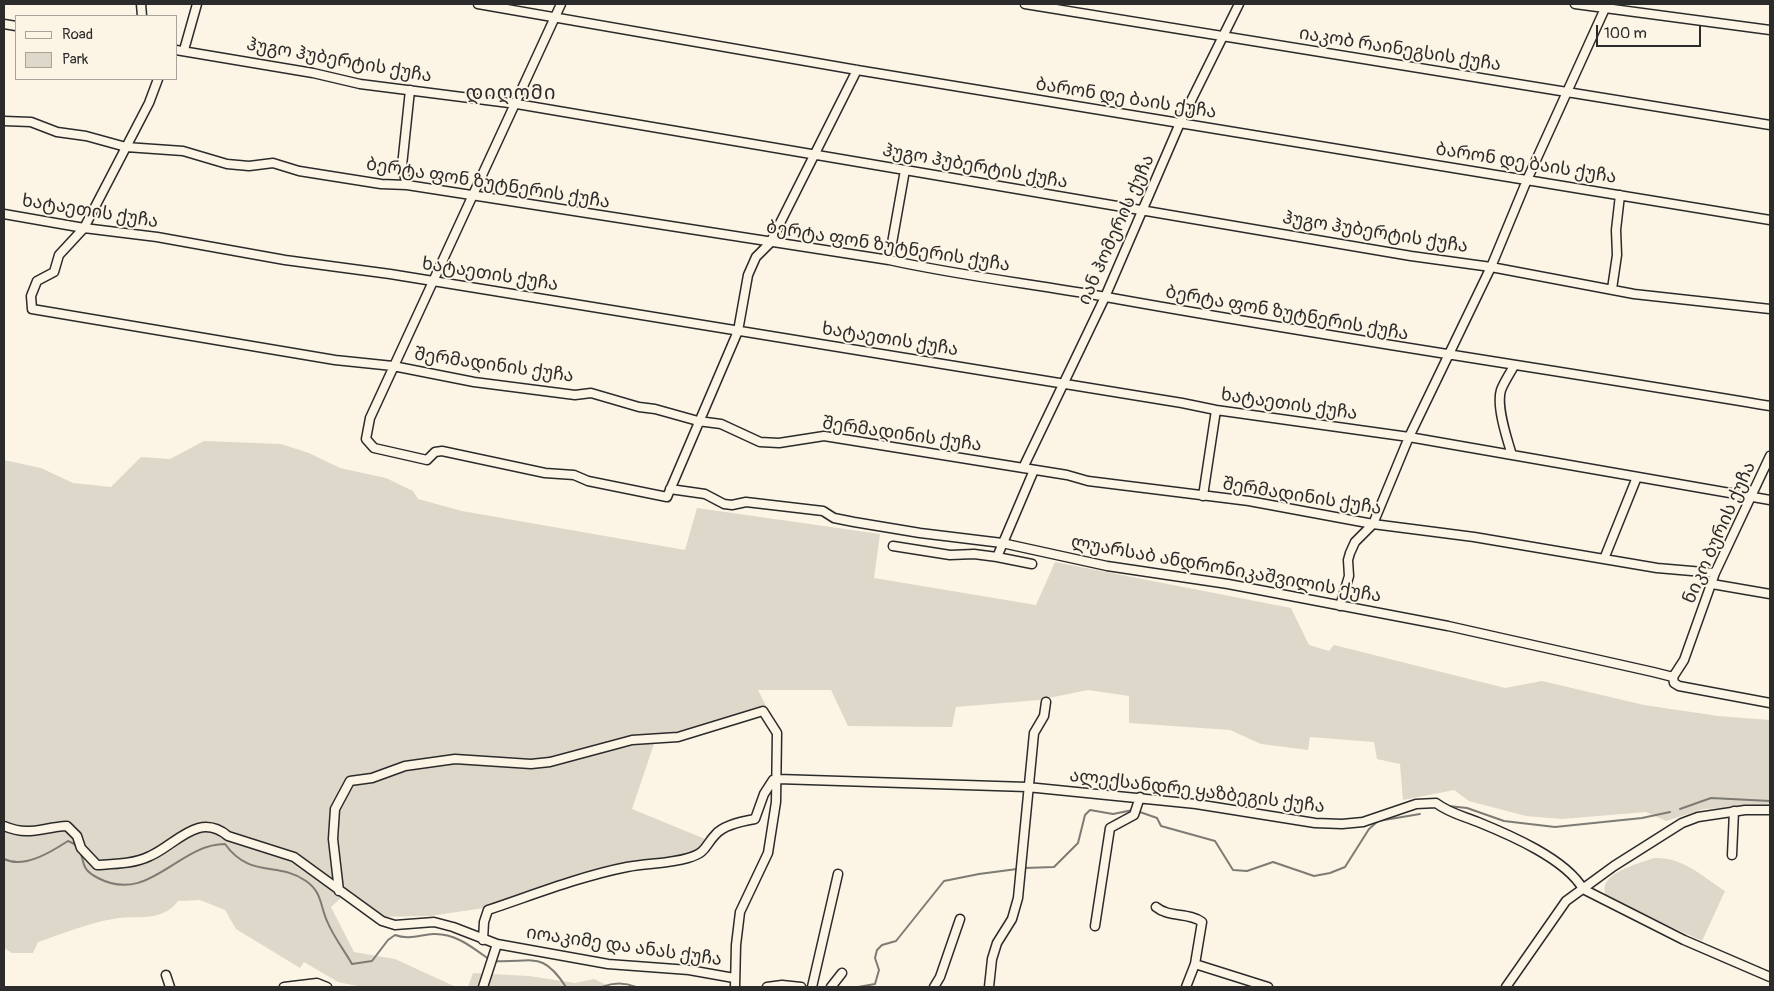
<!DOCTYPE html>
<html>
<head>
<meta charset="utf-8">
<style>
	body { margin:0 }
	#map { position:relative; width:1774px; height:991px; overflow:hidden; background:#fcf5e5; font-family:Pangolin,sans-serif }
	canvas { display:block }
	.frame { position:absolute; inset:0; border:5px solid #2b2b2b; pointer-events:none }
	.legend { position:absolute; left:15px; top:15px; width:162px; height:65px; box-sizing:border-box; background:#fcf5e5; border:1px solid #a8a49b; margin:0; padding:6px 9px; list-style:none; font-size:15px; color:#2b2b2b }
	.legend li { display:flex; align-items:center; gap:10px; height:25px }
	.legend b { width:25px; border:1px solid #a8a49b }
	.scale { position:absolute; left:1596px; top:25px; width:105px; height:22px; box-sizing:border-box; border:2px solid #2b2b2b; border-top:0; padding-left:6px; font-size:15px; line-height:18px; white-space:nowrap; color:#2b2b2b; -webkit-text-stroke:4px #fcf5e5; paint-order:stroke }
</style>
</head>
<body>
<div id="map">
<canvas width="1774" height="991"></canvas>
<div class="frame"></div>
<ul class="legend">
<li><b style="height:6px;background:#fcf5e5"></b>Road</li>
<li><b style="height:14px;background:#ded8ca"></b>Park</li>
</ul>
<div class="scale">100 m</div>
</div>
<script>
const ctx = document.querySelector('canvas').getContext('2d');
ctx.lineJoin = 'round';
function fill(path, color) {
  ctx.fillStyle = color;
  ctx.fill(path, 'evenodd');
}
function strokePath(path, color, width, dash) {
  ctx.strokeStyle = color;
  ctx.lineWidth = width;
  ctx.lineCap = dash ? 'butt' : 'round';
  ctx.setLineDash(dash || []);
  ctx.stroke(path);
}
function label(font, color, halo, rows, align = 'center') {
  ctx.font = font + ' Pangolin,"Noto Sans Georgian",sans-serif';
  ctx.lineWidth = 4;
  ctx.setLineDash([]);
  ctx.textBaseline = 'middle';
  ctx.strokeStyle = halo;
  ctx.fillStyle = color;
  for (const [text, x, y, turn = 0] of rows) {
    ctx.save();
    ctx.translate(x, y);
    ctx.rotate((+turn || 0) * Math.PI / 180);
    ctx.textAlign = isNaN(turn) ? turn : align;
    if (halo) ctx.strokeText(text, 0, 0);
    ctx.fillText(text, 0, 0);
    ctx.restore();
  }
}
const green = new Path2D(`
	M204,441L281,444L309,453L340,468L386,478L413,491L418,499L462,511L685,550L697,508L880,534L874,578L1036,605L1055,562L1291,608L1309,645L1329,651L1334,645L1505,688L1542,681L1644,705L1718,716L1770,720V806L1704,809L1666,821L1646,812L1562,819L1526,816L1469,801L1454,790L1403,800L1400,764L1377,759L1374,742L1310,737L1308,750L1261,744L1230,730L1129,723V696L1088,690L1039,700L956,707L952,727L848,726L831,690H758L766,706L685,732L657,735L632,809L710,841L681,858L616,867L484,908L430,916L368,917L342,897L331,907L354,952L395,959L456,987H362L338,982L304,962L300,968L236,929L225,910L200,900L178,901C161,924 135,914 113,919C88,923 62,934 38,942L33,953H12L4,948V460L41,468L73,483L111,487L141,457L170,459Z
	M1654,858C1683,857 1702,876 1725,891L1702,941L1607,897C1594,874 1638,864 1654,858Z
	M473,973L529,976L575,983L594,979L611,987H468Z`);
const stream = new Path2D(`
	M1448,806L1467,808L1504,821L1555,827L1642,818L1670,812
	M1680,809L1711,798L1770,801
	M1137,811L1157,818L1161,826L1215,841L1233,870L1247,871L1273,862L1314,876L1330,873L1345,867L1369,829L1378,821L1420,814
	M4,859C24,869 51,852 68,841C71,842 76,845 78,847C86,860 78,868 98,878C149,905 178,844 225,844C250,879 278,861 306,881C322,892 320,905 327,921C333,936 344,950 352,964L372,961L388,940L395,935C408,940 420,935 433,934C456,933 473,948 490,960
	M1024,868L1054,867L1078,843L1085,815L1090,810L1113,814L1133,810
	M494,961C533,963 542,950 566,987
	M602,987C614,982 624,982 636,987
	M858,987L875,984L879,970L875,958L877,950L882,945L896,941L944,881L979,874L1017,869`);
const minor = new Path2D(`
	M141,4L142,16
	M478,4L857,70L1770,220
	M561,4L370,418L366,439L374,448L427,460L435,452L442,451L545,473L574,475L588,481L667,497L738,331L748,275L756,257L770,243L857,70
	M1025,4L1770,125
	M1575,4L1770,30
	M4,24L16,26
	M176,50L313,73L360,84L517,104L1411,256L1491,267L1634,294L1770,309
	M184,50L197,4
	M158,79L149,103L84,228L59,255L54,272L37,281L31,296L32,309L335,360L393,366L474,382L575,395L591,393L639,407L655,409L698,421L721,424L760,442L779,443L824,436L1067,475L1088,481L1249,501L1373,524L1474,537L1657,568L1715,573
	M4,121L31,122L57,132L86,136L126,147L183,151L227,164L249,166L273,163L299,171L381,184L407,185L889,260C961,276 1034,284 1106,297C1327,337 1549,369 1770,406
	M407,185L402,166L410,90
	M4,214L84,228L157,237L285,260L390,274L1182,403L1216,410L1409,437L1770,500
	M889,260L905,170
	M1612,289L1617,255L1616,230L1620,195
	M1512,455C1507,439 1496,406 1501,390C1504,382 1510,373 1514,366
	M1023,468L1105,297L1180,123L1239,4
	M670,489L705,494L724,504L732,505L746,502L823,511L834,518L854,522L920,533L1002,543L1107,566L1228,584L1448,626L1653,672L1673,677L1674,683L1679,686L1770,703
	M1203,496L1216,410
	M893,546L950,555L974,554L997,557L1032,564
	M997,557L1034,470
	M1604,559L1637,477
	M1712,584L1770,594
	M1340,606L1349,576L1348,560L1350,553L1355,542L1373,524L1409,437L1491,267L1527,180L1607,4
	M1673,677L1684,660L1715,573L1770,456
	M4,826C30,837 42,827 67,826L77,836L81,848L97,865C114,864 134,864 150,856C176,845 198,811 228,836L294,857L382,921L395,925L434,922L453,927L497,944L608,964L689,970L734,978
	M1732,855L1734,811
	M1583,889L1684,940L1770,977
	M339,891L333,839L335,809L350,781L372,778L405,766L455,759L531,764L550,762L632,740L678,737L763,711L777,733L776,802L768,853L740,912L736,945L735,987
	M1156,907C1169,918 1189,912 1202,922L1195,964L1186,987
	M1095,926L1110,828L1134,815L1140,797
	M483,940L484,922L488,910C533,895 581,876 627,867C648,863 668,864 688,858C708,852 704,846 716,834C724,825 743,821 755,819L764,794L773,780L778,779L1027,787L1196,804L1315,823L1342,824L1363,822L1416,804L1436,803C1449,813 1463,816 1478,822C1510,835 1566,859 1583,889
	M1195,964L1268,987
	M166,975L170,987
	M284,987L317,983L327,987
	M483,987L497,944
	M767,987L782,985L801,987
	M812,987L838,874
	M831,987L842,973
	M934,987L940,977L960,919
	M989,987L992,959L997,943L1012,919L1018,898L1034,733L1044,716L1046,702
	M1506,987L1566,901L1614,866L1682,823L1698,817L1745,810H1770`);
const streetNames = [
	["იაკობ რაინეგსის ქუჩა",1400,50,9],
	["ჰუგო ჰუბერტის ქუჩა",339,61,10],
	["ბარონ დე ბაის ქუჩა",1126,99,9],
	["ბარონ დე ბაის ქუჩა",1526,164,9],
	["ჰუგო ჰუბერტის ქუჩა",975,167,10],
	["ბერტა ფონ ზუტნერის ქუჩა",488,184,9],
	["ხატაეთის ქუჩა",90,212,9],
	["იან ჰომერის ქუჩა",1117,230,-66],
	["ჰუგო ჰუბერტის ქუჩა",1375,233,9],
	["ბერტა ფონ ზუტნერის ქუჩა",888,247,9],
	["ხატაეთის ქუჩა",490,275,9],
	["ბერტა ფონ ზუტნერის ქუჩა",1287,314,10],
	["ხატაეთის ქუჩა",890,340,9],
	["შერმადინის ქუჩა",494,366,8],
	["ხატაეთის ქუჩა",1289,405,8],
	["შერმადინის ქუჩა",902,435,8],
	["შერმადინის ქუჩა",1302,497,9],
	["ნიკო ბურის ქუჩა",1720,533,-66],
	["ლუარსაბ ანდრონიკაშვილის ქუჩა",1226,570,10],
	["ალექსანდრე ყაზბეგის ქუჩა",1197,792,7],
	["იოაკიმე და ანას ქუჩა",624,947,8]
];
const quarterNames = [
	["დიღომი",511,94]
];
fill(green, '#ded8ca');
strokePath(stream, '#7d7b74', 2);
strokePath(minor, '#2b2b2b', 11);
strokePath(minor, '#fcf5e5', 8);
label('18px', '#2b2b2b', '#fcf5e5', streetNames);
ctx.letterSpacing = '1px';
label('20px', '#2b2b2b', '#fcf5e5', quarterNames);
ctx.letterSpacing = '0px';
</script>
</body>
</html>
